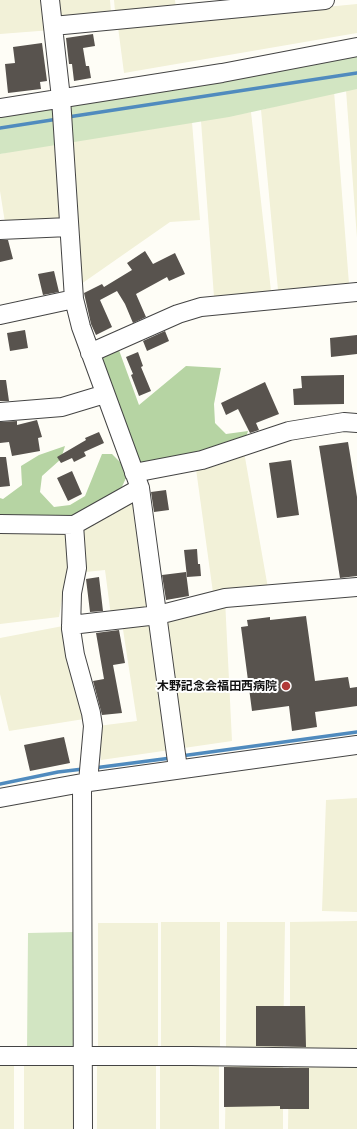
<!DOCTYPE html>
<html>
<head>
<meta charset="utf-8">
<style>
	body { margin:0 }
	canvas { display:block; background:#fefdf6 }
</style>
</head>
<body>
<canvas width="357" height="1129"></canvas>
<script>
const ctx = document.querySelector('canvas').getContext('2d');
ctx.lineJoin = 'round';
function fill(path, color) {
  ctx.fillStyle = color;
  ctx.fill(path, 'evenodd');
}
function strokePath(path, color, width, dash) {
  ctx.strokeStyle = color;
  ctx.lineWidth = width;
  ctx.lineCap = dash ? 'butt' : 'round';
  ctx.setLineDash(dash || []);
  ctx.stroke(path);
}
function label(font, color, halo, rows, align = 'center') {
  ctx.font = font + ' "Crimson Pro","Noto Sans JP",serif';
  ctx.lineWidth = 4;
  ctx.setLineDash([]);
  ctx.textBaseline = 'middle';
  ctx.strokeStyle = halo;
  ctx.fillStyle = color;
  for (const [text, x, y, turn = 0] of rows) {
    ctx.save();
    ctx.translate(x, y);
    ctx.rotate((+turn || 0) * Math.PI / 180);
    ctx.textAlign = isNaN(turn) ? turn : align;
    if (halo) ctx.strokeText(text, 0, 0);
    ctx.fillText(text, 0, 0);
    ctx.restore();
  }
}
const farmland = new Path2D(`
	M0,0H48L52,30L0,34Z
	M52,0H110L112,24L55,30Z
	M114,0H175L177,17L116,23Z
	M357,4V33L124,73L118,27Z
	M357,88V238L346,90Z
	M334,91L349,284L278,290L261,110Z
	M251,112L271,291L214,297L201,121Z
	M192,122L200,220L170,222L74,289L69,227L6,229L0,191V154L64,140Z
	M243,446L269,594L225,599L232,741L101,760L98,726L137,721L122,623L214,600L196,469Z
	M140,488L157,609L111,616L105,570L76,573L74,528L59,617L0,624V524Z
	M63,626L84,719L9,731L0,694V638Z
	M357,798V912L322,911L326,800Z
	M357,921V1053L290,1050V922Z
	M161,922H220V1051L161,1050Z
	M227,922H285L283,1050L226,1049Z
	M98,923H158V1051H98Z
	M226,1057L283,1058V1129H225Z
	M289,1057H357V1129H288Z
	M160,1058H219V1129H160Z
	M97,1059H156V1129H97Z
	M0,1062H14V1129H0Z
	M78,1062V1129H24V1064Z`);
const green = new Path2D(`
	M357,50V89L229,117L0,154V108Z
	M75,932L77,1051H27L28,933Z`);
const forest = new Path2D(`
	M116,342L139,405L186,366L221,368L214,404L215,423L226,434L248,431L243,446L132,468L91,353Z
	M65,446L61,459L42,476L40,492L54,507L70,505L85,496L102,454H112L121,463L126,478L114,504L74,525H0V498L3,499L22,485L21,466L39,455Z`);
const stream = new Path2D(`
	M68,117L357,73
	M0,128L58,119
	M181,756L357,732
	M94,768L171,758
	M0,784L58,772L83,769`);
const building = new Path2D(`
	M93,34L95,46L83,48L86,66H89L91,78L74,81L72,64H69L66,38Z
	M42,43L47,81L40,82L41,89L8,93L5,64L15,63L13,47Z
	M0,240H8L13,259L0,262Z
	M145,251L153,264L175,253L185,274L169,281L167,277L136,294L146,317L133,323L125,304L117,291L100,300L112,327L96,335L91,324L84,293L102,284L104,287L132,270L127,263Z
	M54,271L59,292L43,295L38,274Z
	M25,330L28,348L10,351L7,333Z
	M165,331L169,341L147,351L143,341Z
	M357,335V354L331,357L330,338Z
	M138,352L143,366L141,367L151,391L139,396L131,375L133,374L126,357Z
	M344,375V404L294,405L293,389L302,388L301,376Z
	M0,380H6L9,401H0Z
	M265,382L279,414L256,423L259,430L250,433L238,409L226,415L221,403Z
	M37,420L42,437L38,438L40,451L12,456L9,442L0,443V422L17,421V425Z
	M99,432L104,443L84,452L86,456L74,462L72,458L61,463L57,457L86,440L85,438Z
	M348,442L357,497V576L340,578L319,446Z
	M0,457H6L10,486L0,487Z
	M291,460L299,515L277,518L269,463Z
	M72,471L82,494L68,501L57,478Z
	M166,490L169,510L154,512L151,492Z
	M197,549L198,564H200L201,576L187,577L184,550Z
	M186,572L189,596L166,600L162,575Z
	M99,577L103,611L90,612L86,579Z
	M306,616L315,681L348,677L350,688L357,687V706L315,712L317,727L292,731L289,706L252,711L241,627L248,626L247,620L270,617V620Z
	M119,630L125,663L113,665L122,713L102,715L93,681L104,679L96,633Z
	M64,737L70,763L30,771L24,745Z
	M256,1006H305L306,1047L256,1046Z
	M224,1067L309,1068V1109H280V1106L224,1107Z`);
const minor = new Path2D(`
	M50,0L61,98L74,299L81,327L140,488L178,769
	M53,26L325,0
	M0,108L222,73L357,47
	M0,230L69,227
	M0,315L74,299
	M90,353L178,314L201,307L357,292
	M0,412L62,407L105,394
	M134,473L202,460L289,431L344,422L357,423
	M0,524L74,525
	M71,625L158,615L225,598L357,587
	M88,782L93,726L91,713L75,655L71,629L72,593L77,568L74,525L140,488
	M82,783L83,1129
	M0,798L82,783L357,745
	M0,1056H191L357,1058`);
const markers = [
	[286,686,5,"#b13a39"]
];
const poiNames = [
	["木野記念会福田西病院",277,686]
];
fill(farmland, '#f2f1d8');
fill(green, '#d2e5c2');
fill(forest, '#b6d4a3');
strokePath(stream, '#508bbe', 3.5);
fill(building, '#58534e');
strokePath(minor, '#444', 20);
strokePath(minor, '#fff', 18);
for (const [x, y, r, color] of markers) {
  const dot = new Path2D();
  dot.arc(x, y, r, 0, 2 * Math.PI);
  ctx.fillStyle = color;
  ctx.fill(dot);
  strokePath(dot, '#fff', 1.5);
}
label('bold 12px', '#111', '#fff', poiNames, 'right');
</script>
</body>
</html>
